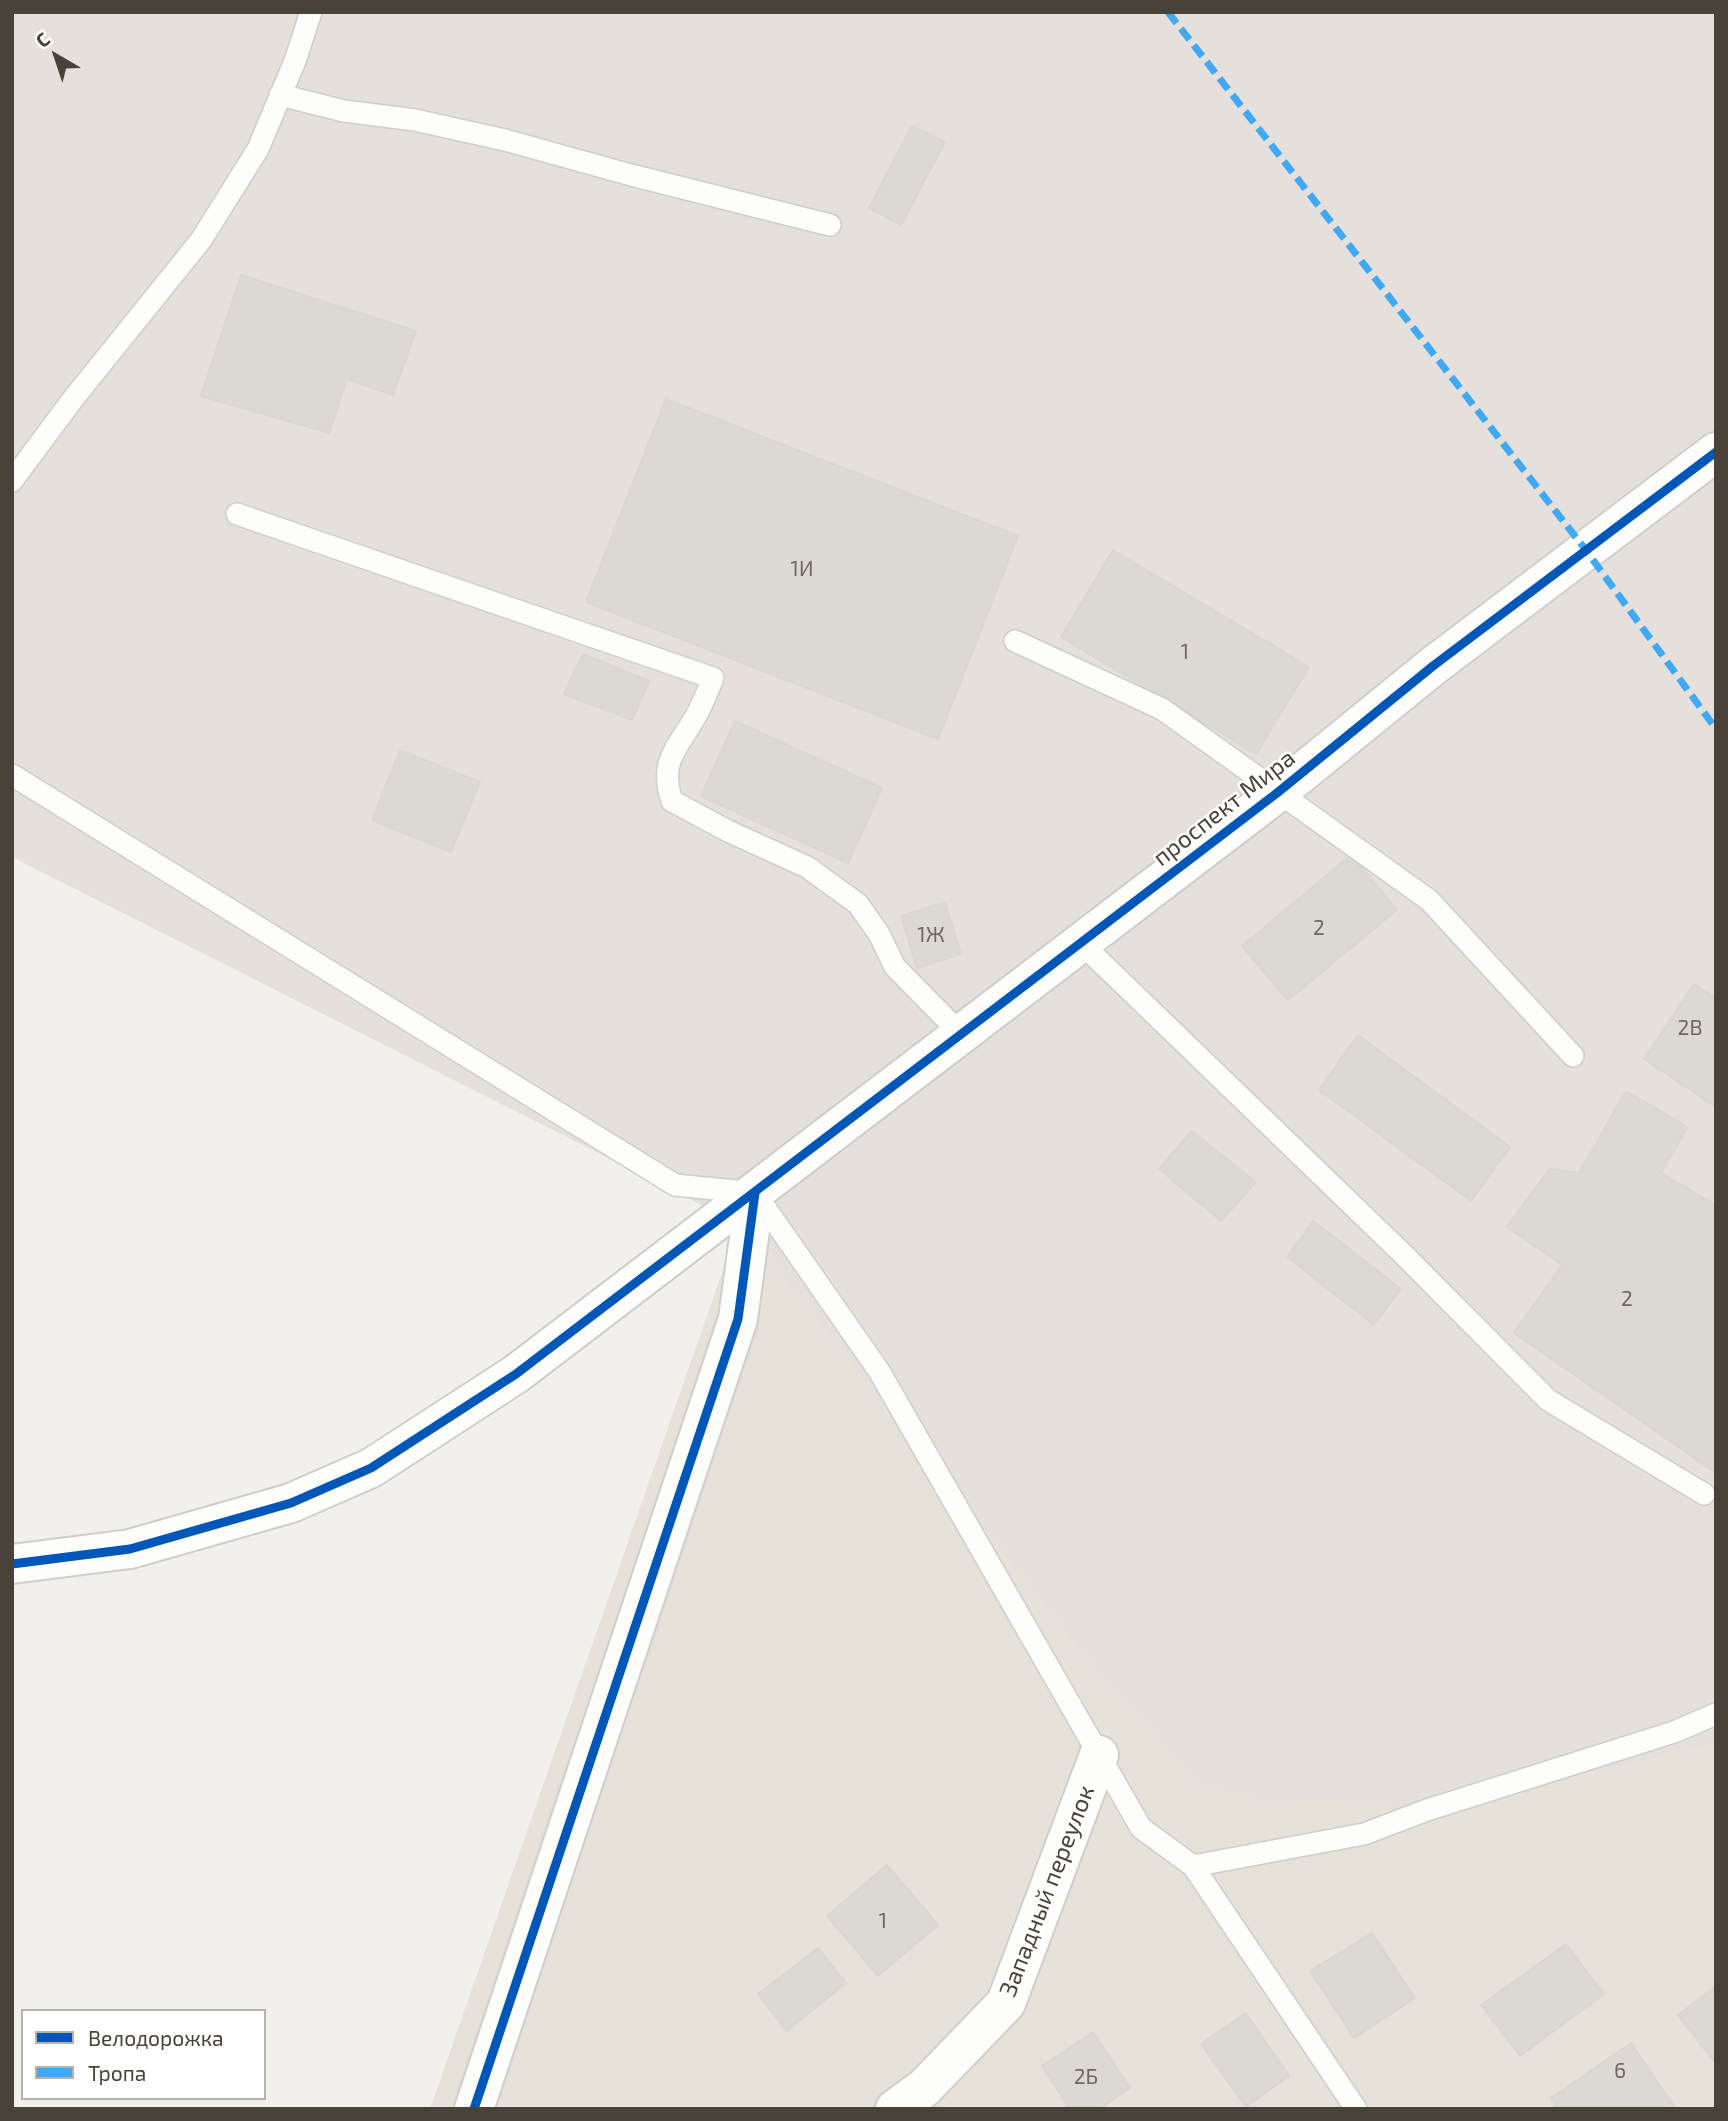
<!DOCTYPE html>
<html>
<head>
<meta charset="utf-8">
<style>
	body { margin:0 }
	#map { position:relative; width:1728px; height:2121px; overflow:hidden; background:#f2f0ed; font-family:"Exo 2",sans-serif }
	canvas { display:block }
	.frame { position:absolute; inset:0; border:14px solid #494238; pointer-events:none }
	.legend { position:absolute; left:21px; top:2009px; width:245px; height:91px; box-sizing:border-box; background:#fff; border:2px solid #b6b3af; margin:0; padding:9px 12px; list-style:none; font-size:21px; color:#494238 }
	.legend li { display:flex; align-items:center; gap:14px; height:35px }
	.legend b { width:35px; border:2px solid #b6b3af }
	.north { position:absolute; left:21px; top:21px; width:70px; height:70px; -webkit-text-stroke:5px #fff; paint-order:stroke; rotate:321deg; font-size:19px; font-weight:700; line-height:28px; text-align:center; color:#494238 }
	.north::after { content:''; display:block; margin:auto; width:24px; height:32px; background:#494238; clip-path:polygon(50% 0,100% 100%,50% 72%,0 100%) }
</style>
</head>
<body>
<div id="map">
<canvas width="1728" height="2121"></canvas>
<div class="frame"></div>
<ul class="legend">
<li><b style="height:9px;background:#0057b8"></b>Велодорожка</li>
<li><b style="height:9px;background:#3fa9f5"></b>Тропа</li>
</ul>
<div class="north">С</div>
</div>
<script>
const ctx = document.querySelector('canvas').getContext('2d');
ctx.lineJoin = 'round';
function fill(path, color) {
  ctx.fillStyle = color;
  ctx.fill(path, 'evenodd');
}
function strokePath(path, color, width, dash) {
  ctx.strokeStyle = color;
  ctx.lineWidth = width;
  ctx.lineCap = dash ? 'butt' : 'round';
  ctx.setLineDash(dash || []);
  ctx.stroke(path);
}
function label(font, color, halo, rows, align = 'center') {
  ctx.font = font + ' "Exo 2",sans-serif';
  ctx.lineWidth = 5;
  ctx.setLineDash([]);
  ctx.textBaseline = 'middle';
  ctx.strokeStyle = halo;
  ctx.fillStyle = color;
  for (const [text, x, y, turn = 0] of rows) {
    ctx.save();
    ctx.translate(x, y);
    ctx.rotate((+turn || 0) * Math.PI / 180);
    ctx.textAlign = isNaN(turn) ? turn : align;
    if (halo) ctx.strokeText(text, 0, 0);
    ctx.fillText(text, 0, 0);
    ctx.restore();
  }
}
const residential = new Path2D(`
	M739,1224L1081,1653L1427,1810L1716,1745V2109H430Z`);
const industrial = new Path2D(`
	M12,12H1716V1745L1427,1810L1257,1800L1201,1788L1081,1653L739,1224L12,857Z`);
const building = new Path2D(`
	M912,126L945,142L901,225L869,208Z
	M241,275L416,331L393,395L347,379L329,433L201,396Z
	M666,399L1018,536L938,739L586,602Z
	M1113,550L1309,667L1256,754L1061,637Z
	M583,654L649,681L632,720L564,694Z
	M735,721L882,788L848,863L701,796Z
	M400,750L480,782L451,852L372,820Z
	M1351,855L1397,910L1288,1000L1242,946Z
	M945,902L961,954L917,968L901,916Z
	M1694,984L1716,998V1107L1644,1059Z
	M1358,1035L1510,1147L1471,1201L1319,1090Z
	M1626,1091L1688,1127L1661,1173L1716,1205V1473L1514,1333L1562,1265L1507,1227L1549,1169L1579,1173Z
	M1192,1131L1256,1182L1221,1221L1159,1169Z
	M1313,1221L1401,1289L1374,1325L1287,1257Z
	M887,1865L938,1925L878,1976L827,1916Z
	M1372,1933L1415,1998L1354,2038L1310,1971Z
	M1566,1944L1604,1994L1520,2056L1481,2005Z
	M818,1948L846,1983L787,2031L758,1994Z
	M1716,1986V2064L1678,2015Z
	M1246,2013L1289,2076L1246,2107L1201,2044Z
	M1093,2032L1130,2088L1100,2109H1070L1042,2066Z
	M1631,2043L1676,2109H1558L1551,2098Z`);
const service = new Path2D(`
	M280,95L344,111L415,120L505,140L631,175L830,225
	M12,481L73,399L201,240L258,149L295,61L311,12
	M237,514L713,678C708,690 703,703 697,714C679,747 658,760 672,801L728,831L807,867L858,904L879,934L895,967L962,1035
	M1015,641L1162,709L1429,900L1573,1056
	M12,775L675,1185L755,1193L879,1371L1141,1828L1193,1866L1364,1834L1427,1810L1674,1732L1716,1714
	M1081,943L1404,1255L1548,1400L1704,1494
	M1193,1866L1356,2109`);
const minor = new Path2D(`
	M474,2109L738,1319L755,1193
	M895,2109L924,2088L1006,2003L1099,1755`);
const tertiary = new Path2D(`
	M12,1564L130,1549L291,1503L371,1468L516,1374L1277,793L1433,666L1716,452`);
const quiet = new Path2D(`
	M1168,12L1585,549L1716,729`);
const cycleway = new Path2D(`
	M12,1564L130,1549L291,1503L371,1468L516,1374L1277,793L1433,666L1716,452
	M474,2109L738,1319L755,1193`);
const numberNames = [
	["1И",802,569],
	["1",1185,652],
	["2",1319,928],
	["1Ж",931,935],
	["2В",1690,1028],
	["2",1627,1299],
	["1",883,1921],
	["6",1620,2071],
	["2Б",1086,2077]
];
const streetNames = [
	["проспект Мира",1224,808,-38],
	["Западный переулок",1047,1891,-69]
];
fill(residential, '#e6e2da');
fill(industrial, '#e5e0dc');
fill(building, '#dcd9d5');
strokePath(building, '#dad7d2', 2);
strokePath(service, '#d0ceca', 24);
strokePath(minor, '#d0ceca', 42);
strokePath(tertiary, '#d0ceca', 42);
strokePath(service, '#fdfdfc', 21);
strokePath(minor, '#fdfdfc', 38);
strokePath(tertiary, '#fdfdfc', 38);
strokePath(quiet, '#3fa9f5', 7, [14, 7]);
strokePath(cycleway, '#0057b8', 9);
label('21px', '#6e6860', null, numberNames);
label('24px', '#494238', '#fff', streetNames);
</script>
</body>
</html>
